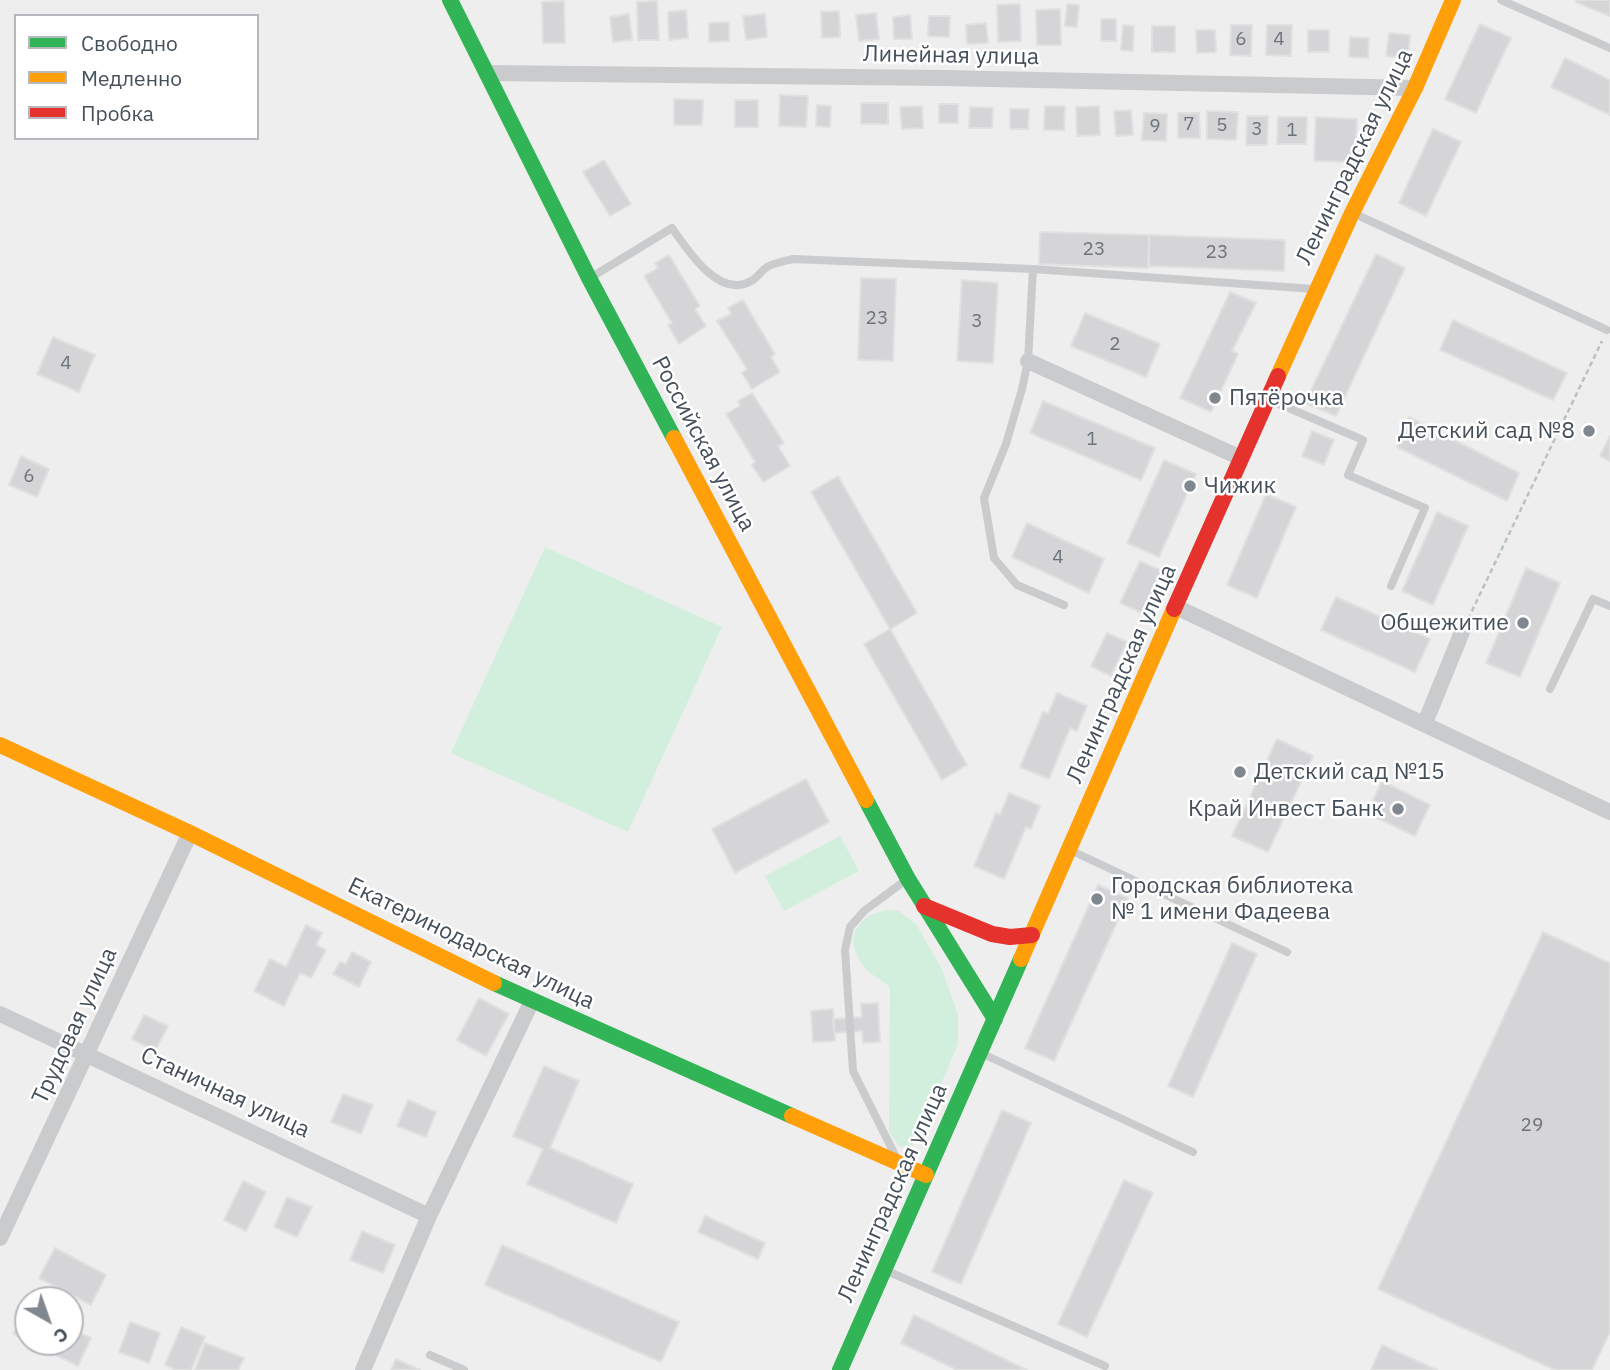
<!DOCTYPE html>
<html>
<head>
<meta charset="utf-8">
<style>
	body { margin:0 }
	#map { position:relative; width:1610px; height:1370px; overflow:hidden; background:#efeeee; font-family:"IBM Plex Sans",sans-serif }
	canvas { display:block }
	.legend { position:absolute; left:14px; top:14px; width:245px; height:126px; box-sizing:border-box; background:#fff; border:2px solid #b5b9bd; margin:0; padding:9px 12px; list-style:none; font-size:21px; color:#46505b }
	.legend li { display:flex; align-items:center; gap:14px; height:35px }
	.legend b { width:35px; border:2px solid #b5b9bd }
	.north { position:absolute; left:14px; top:1286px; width:70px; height:70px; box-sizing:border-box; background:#fff; border:2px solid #b5b9bd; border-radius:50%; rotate:140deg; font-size:19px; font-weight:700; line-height:28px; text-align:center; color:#46505b }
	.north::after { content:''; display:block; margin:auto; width:24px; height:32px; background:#81878e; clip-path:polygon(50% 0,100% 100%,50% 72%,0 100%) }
</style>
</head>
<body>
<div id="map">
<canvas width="1610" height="1370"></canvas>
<ul class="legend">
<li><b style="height:9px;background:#30b455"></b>Свободно</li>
<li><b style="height:9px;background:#ff9f0a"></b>Медленно</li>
<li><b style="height:9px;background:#e5322d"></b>Пробка</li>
</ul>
<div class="north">С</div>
</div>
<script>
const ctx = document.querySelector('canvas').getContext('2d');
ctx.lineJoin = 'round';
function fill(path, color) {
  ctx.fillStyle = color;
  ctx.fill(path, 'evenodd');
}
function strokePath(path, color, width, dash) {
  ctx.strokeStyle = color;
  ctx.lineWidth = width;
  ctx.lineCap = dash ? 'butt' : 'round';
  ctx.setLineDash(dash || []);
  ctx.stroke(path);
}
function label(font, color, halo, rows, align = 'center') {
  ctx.font = font + ' "IBM Plex Sans",sans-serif';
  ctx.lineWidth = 5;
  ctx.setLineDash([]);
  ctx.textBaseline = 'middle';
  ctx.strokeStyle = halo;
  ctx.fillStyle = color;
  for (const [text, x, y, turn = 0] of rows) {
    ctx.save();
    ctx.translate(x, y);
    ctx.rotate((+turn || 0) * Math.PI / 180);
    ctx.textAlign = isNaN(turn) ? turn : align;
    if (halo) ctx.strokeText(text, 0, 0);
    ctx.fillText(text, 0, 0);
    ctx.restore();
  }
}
const green = new Path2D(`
	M545,547L722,627L628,832L451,753Z
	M840,836L859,871L784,911L765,876Z
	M887,910L899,911L916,924L942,969L958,1015V1044L916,1143L909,1147L899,1146L889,1132L890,988C883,979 871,976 864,967C843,939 855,916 887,910Z`);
const building = new Path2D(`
	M1577,0H1610V16L1576,2Z
	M564,1L565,43H543L542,2Z
	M657,1L659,40H638L637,2Z
	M1020,4L1021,41L998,42L997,5Z
	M1067,4L1079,5L1077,27L1065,26Z
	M1060,9L1061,45H1037L1036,10Z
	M686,10L688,38L669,40L668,12Z
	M839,11L840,37L822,38L821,12Z
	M876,13L879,39L859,41L856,15Z
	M629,14L632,40L613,42L610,17Z
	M765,14L767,37L746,40L743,16Z
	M910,15L912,39H894L893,17Z
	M929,16H950L949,37L928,36Z
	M1101,19H1116V41H1101Z
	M729,22V41L709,42V23Z
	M986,23L988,43L967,44L966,25Z
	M1480,24L1511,38L1476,113L1445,99Z
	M1123,25L1134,26L1133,51L1121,50Z
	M1231,25H1252L1251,56L1230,55Z
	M1267,25H1292L1291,56L1266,55Z
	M1152,26H1175V52H1152Z
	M1196,30H1215L1216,52L1197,53Z
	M1308,30H1329V52H1308Z
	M1389,33L1410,35L1408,58L1386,56Z
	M1350,37L1369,38L1368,58L1349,57Z
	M1565,58L1610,80V115L1551,87Z
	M780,95L808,96L806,127L779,126Z
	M674,99L703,100L702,125H674Z
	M735,100H758V127H735Z
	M861,103H888V124H861Z
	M939,104H958V123H939Z
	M817,105L831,106L830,127L816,126Z
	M922,106L923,128L902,129L900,107Z
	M1045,106H1065L1064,130H1044Z
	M1099,106L1100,135L1077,136L1076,107Z
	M970,107L993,108L992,128H969Z
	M1010,109H1029L1028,129H1010Z
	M1131,110L1133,135L1116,136L1114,111Z
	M1207,111L1238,112L1236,140L1207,139Z
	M1144,113L1167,114L1166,141L1142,140Z
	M1178,113H1199L1200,138H1178Z
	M1247,116H1268L1267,145H1246Z
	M1278,117H1307L1306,144H1277Z
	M1316,117L1357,119L1355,162L1314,161Z
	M1433,129L1461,142L1426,216L1399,203Z
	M604,160L631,204L610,216L583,172Z
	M1040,232L1149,235L1148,268L1039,264Z
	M1149,235L1285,240L1284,271L1149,266Z
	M1376,254L1405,268L1336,416L1305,403Z
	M669,255L700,306L695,309L706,326L679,344L668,325L672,323L644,276L658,268L655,263Z
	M861,278L896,279L893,361L858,360Z
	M962,280L998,283L993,363L957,361Z
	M1230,292L1256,303L1232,351L1238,354L1211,412L1180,398Z
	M743,300L775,354L771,357L780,372L752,389L742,373L747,369L717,321L731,314L728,308Z
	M1085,313L1160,344L1146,377L1071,346Z
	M1453,320L1567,373L1553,400L1440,350Z
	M53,337L95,355L79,392L37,374Z
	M752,393L784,443L778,446L790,466L763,482L752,465L755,462L726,414L740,406L738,401Z
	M1043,401L1155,448L1141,480L1030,433Z
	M1409,417L1519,473L1507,501L1397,447Z
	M1312,431L1334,440L1324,465L1302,456Z
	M1610,436V461L1600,456Z
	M21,456L49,469L37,497L9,485Z
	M1164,460L1196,474L1159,557L1127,543Z
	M838,476L917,613L890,629L811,492Z
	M1266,494L1296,507L1257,598L1227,585Z
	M1437,512L1468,526L1433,605L1402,591Z
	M1027,523L1104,559L1089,593L1012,557Z
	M1140,561L1162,571L1142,613L1120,603Z
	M1526,568L1560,583L1520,677L1486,663Z
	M1336,597L1430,639L1415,672L1321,630Z
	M890,629L967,765L942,780L864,644Z
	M1107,633L1127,642L1111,676L1091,666Z
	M1057,693L1087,706L1077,731L1070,728L1049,779L1020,767L1043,712L1048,714Z
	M1277,739L1313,756L1268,852L1232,836Z
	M806,779L829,822L735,873L712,829Z
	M1382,781L1430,805L1415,836L1367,813Z
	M1009,793L1040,806L1031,829L1026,827L1004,879L974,866L996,813L1000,815Z
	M1098,885L1128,898L1054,1061L1025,1048Z
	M306,925L322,933L316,945L326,950L311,978L300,973L284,1006L254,991L270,959L286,967Z
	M1543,932L1610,963V1332L1592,1370H1555L1378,1289Z
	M1232,943L1257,954L1193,1097L1168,1086Z
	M352,952L371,962L359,987L333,974L340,962L346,964Z
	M479,998L509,1014L486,1056L457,1040Z
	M878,1003L880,1042L863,1043L862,1031L834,1033L833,1019L862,1017L861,1004Z
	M833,1009L835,1041L813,1042L811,1011Z
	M144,1015L168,1026L155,1051L132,1039Z
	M544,1066L579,1081L550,1148L633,1184L616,1223L527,1184L543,1149L513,1136Z
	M343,1094L373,1105L361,1134L331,1122Z
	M408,1100L436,1112L426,1137L397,1126Z
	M1002,1110L1031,1123L961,1284L932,1272Z
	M1124,1180L1153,1193L1087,1337L1058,1324Z
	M243,1181L266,1192L246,1231L224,1220Z
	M287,1197L312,1207L297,1237L274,1227Z
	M705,1216L765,1243L758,1259L698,1232Z
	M362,1231L395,1245L383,1273L350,1260Z
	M502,1245L679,1322L661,1362L485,1285Z
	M55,1248L106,1275L91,1305L39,1278Z
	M27,1307H28V1341L13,1334Z
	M914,1315L1027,1370H957L901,1343Z
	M130,1322L160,1333L149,1363L119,1352Z
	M181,1327L205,1337L191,1370H176L165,1365Z
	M70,1328L91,1338L78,1366L29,1342H70Z
	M205,1343L244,1358L238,1370H195Z
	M1382,1345L1437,1370H1371Z
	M396,1359L420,1370H391Z`);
const path = new Path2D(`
	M1468,619L1602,341`);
const lane = new Path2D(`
	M1501,0L1610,48
	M1355,214L1607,330
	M1033,269L1028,361L1022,389L1006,444L984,498L994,558L1017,585L1064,605
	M590,278L672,228C687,249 719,300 751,281C757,278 761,271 767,267C775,263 785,261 793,259L1033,269L1314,289
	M1270,400L1363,440L1348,475L1425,508L1391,586
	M1550,689L1593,599L1610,606
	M1070,850L1287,952
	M983,1054L1193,1152
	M895,1155L853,1071L845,950L850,927L864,911L906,880
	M887,1271L1105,1366
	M430,1355L464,1370`);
const street = new Path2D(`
	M487,73L943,78L1415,88
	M1028,361L1241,458
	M1176,607L1610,812
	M1425,723L1462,632
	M0,1014L429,1216
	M0,1238L190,833
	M363,1370L429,1216L532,1001`);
const fast = new Path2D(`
	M450,0L589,278L674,438
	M866,800L908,879L995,1019
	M494,983L792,1116
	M840,1370L1021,959`);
const slow = new Path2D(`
	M1278,376L1352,213L1415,88L1453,0
	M674,438L866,800
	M0,745L190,833L494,983
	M1021,959L1174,609
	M792,1116L926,1175`);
const jam = new Path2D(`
	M1174,609L1278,376
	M924,906L992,934L1010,937L1032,935`);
const markers = [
	[1215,398,7,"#81878e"],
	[1589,431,7,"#81878e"],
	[1190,486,7,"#81878e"],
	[1523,623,7,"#81878e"],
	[1240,772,7,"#81878e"],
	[1398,809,7,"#81878e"],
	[1097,899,7,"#81878e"]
];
const numberNames = [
	["6",1241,40],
	["4",1279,40],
	["7",1189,125],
	["5",1222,126],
	["9",1155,127],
	["3",1257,130],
	["1",1292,131],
	["23",1094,250],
	["23",1217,253],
	["23",877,319],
	["3",977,322],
	["2",1115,345],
	["4",66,364],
	["1",1092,440],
	["6",29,477],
	["4",1058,558],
	["29",1532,1126]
];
const streetNames = [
	["Линейная улица",951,56,1],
	["Ленинградская улица",1355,157,-64],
	["Российская улица",703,444,62],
	["Ленинградская улица",1122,674,-66],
	["Екатеринодарская улица",471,944,26],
	["Трудовая улица",75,1026,-65],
	["Станичная улица",225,1093,25],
	["Ленинградская улица",893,1193,-66]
];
const poiNames = [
	["Пятёрочка",1229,398],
	["Детский сад №8",1575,431,"right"],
	["Чижик",1204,486],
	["Общежитие",1509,623,"right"],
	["Детский сад №15",1254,772],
	["Край Инвест Банк",1384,809,"right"],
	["Городская библиотека",1111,886],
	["№ 1 имени Фадеева",1111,912]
];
fill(green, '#d2efdd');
fill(building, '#d5d5d7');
strokePath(building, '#e0e0e1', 2);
strokePath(path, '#b6c3be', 2.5, [5, 3.5]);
strokePath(lane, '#c9cbcd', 8);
strokePath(street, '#c9cbcd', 16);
strokePath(fast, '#30b455', 16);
strokePath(slow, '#ff9f0a', 16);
strokePath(jam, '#e5322d', 16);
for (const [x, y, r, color] of markers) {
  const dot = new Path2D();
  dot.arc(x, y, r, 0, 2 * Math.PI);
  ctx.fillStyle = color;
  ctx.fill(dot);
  strokePath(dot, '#fff', 2.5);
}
label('19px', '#6b737b', null, numberNames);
label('23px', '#46505b', '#fff', streetNames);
label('23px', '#46505b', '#fff', poiNames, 'left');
</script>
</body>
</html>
